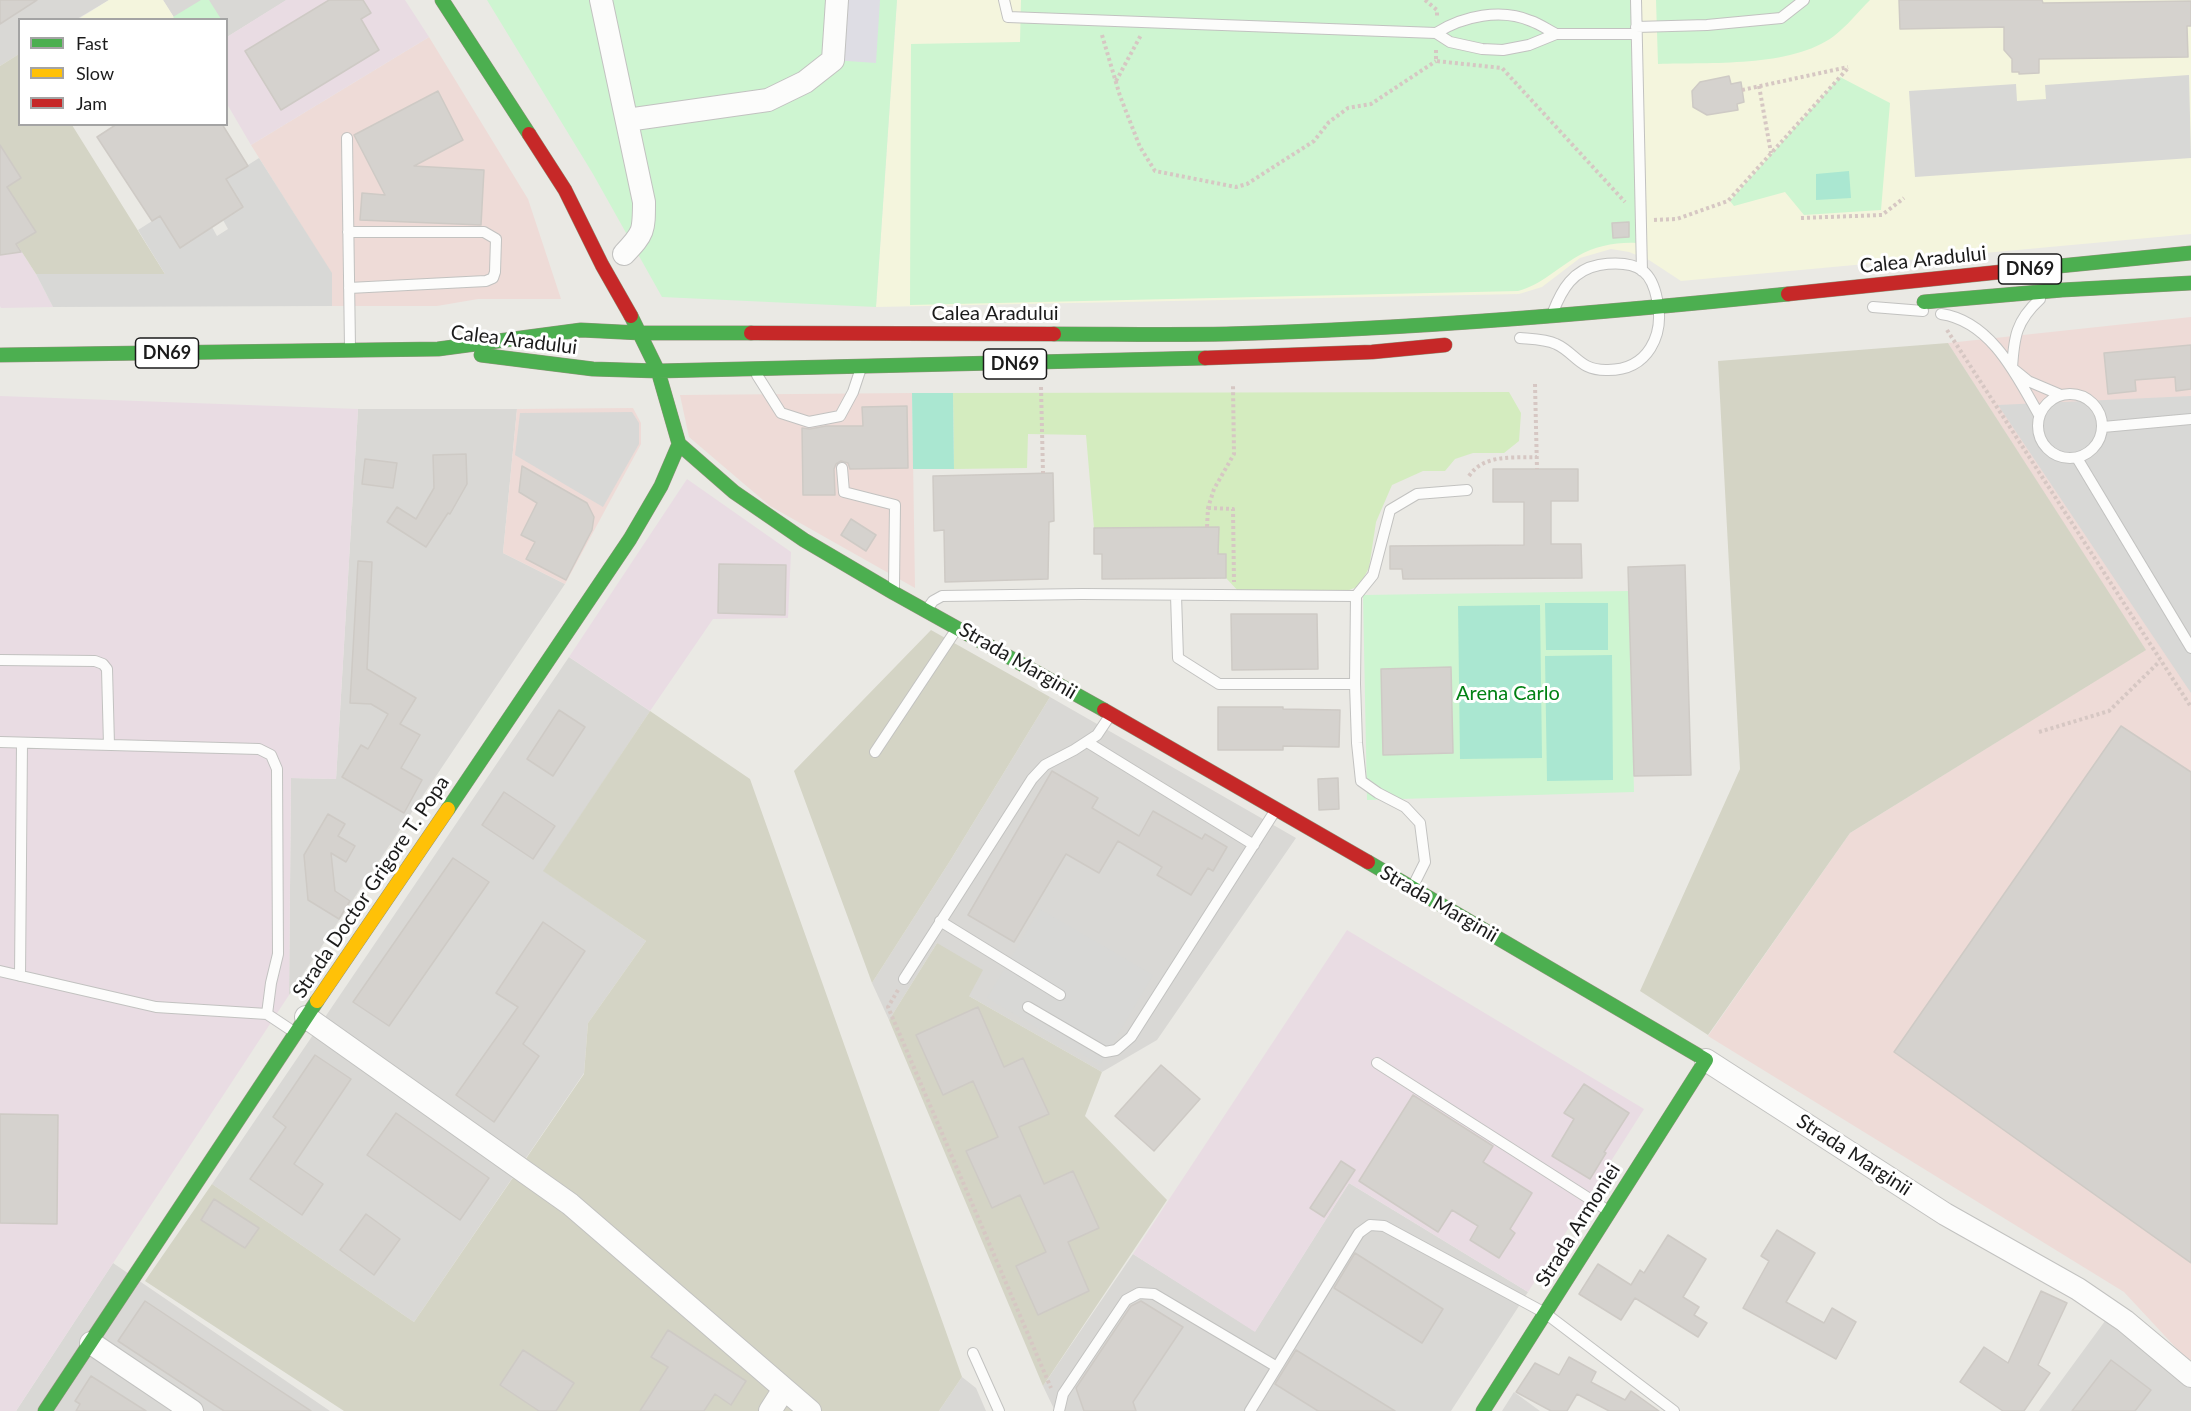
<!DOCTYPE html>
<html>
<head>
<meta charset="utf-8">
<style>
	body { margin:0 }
	#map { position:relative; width:2191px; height:1411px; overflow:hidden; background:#eae9e4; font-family:Lato,sans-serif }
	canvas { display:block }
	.legend { position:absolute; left:18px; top:18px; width:210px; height:108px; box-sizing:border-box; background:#fff; border:2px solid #a4a4a4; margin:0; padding:8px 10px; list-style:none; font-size:18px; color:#1b1b1b }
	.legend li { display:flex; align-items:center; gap:12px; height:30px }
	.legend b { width:30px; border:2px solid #a4a4a4 }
</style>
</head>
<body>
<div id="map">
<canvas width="2191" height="1411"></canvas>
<ul class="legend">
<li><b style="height:8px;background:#4caf50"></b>Fast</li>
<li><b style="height:8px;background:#ffc107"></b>Slow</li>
<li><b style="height:8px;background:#c62828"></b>Jam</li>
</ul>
</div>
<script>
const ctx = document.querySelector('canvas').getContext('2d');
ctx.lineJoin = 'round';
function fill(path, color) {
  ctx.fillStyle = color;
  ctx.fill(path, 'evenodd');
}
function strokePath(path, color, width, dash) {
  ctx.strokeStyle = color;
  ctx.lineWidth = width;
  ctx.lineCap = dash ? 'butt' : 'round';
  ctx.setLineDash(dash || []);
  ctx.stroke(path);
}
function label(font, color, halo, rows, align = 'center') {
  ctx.font = font + ' Lato,sans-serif';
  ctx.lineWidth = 6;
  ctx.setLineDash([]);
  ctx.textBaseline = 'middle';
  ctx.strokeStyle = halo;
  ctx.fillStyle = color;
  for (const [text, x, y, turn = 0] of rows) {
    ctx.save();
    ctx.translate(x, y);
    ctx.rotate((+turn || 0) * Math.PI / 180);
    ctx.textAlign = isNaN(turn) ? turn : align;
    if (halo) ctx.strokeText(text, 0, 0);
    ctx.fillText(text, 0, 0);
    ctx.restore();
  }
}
const residential = new Path2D(`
	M0,0H109L77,19L20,20L19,54L0,66Z
	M163,0H287L227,37L226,20L175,19Z
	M358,409H517L503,553L565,584L289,995L291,778L336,779Z
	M569,657L650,711L544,871L646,941L588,1023L584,1073L414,1322L212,1184Z
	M1050,697L1296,838L1157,1040L1102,1072L969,996L937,943L889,1020L872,983L950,861Z
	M1349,1183L1528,1292L1451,1411H1055L1043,1386L1133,1254L1255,1331Z
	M113,1263L330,1411H16Z
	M2105,1321L2191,1385V1411H2039Z
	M962,1377L976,1388L986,1411H939Z
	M1514,1392L1540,1411H1541H1502Z`);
const commercial = new Path2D(`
	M429,37L528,199L561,299H478L437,306H332L331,273L251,145Z
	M2191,317V1364L2124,1292L1708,1036L1850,833L2145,650L1948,343Z
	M912,393L915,588L770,506L689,437L680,395Z
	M633,408L641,423V444L565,584L503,553L517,409Z`);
const industrial = new Path2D(`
	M286,0H405L429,37L251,145L227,104V37Z
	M0,218L36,274L53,307L1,308L0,306Z
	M0,396L358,409L336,779L291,778L289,995L16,1411H0Z
	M687,479L791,552L788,618L713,619L650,711L569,657Z
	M1347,930L1644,1109L1528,1292L1349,1183L1255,1332L1133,1254Z`);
const education = new Path2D(`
	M109,0H163L175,19L77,20Z
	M897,0H2191V234L1681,281L1649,260L1629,252L1611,249L1580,258L1542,287L1519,294L876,307Z`);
const construction = new Path2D(`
	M19,54L20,124L72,125L165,274H36L0,218V66Z
	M1948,343L2146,650L1850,833L1708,1035L1640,991L1740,769L1718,361Z
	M931,630L1050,697L950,861L872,983L794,771Z
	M650,711L750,779L962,1377L939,1411H344L145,1281L212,1184L414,1322L584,1074L588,1023L646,941L543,871Z
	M937,943L983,970L969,996L1102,1072L1085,1116L1167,1200L1043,1386L889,1020Z`);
const grass = new Path2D(`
	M1509,392L1521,413L1519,441L1504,453H1473L1455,459L1445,471H1423L1392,485L1376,522L1369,568L1359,586L1342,593H1240L1226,578V554H1218L1219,528H1094L1086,435L1028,434L1027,468L954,469L953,393Z`);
const park = new Path2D(`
	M201,0H209L221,19H175L173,17Z
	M487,0H897L876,307L662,297L593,174Z
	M1021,0H1631L1636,243C1617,242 1595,246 1578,256C1557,268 1541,285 1518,291L910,305L911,44L1020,42Z
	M1656,0H1870C1858,12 1847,26 1834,36C1791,68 1709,62 1658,64Z
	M1840,77L1890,103L1881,210L1804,215L1785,192L1734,206L1730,201Z
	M1629,591L1634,792L1367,800L1363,595Z`);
const pitch = new Path2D(`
	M1849,171L1851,198L1816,200V174Z
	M912,393H953L954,469H913Z
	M1545,603H1608V650H1546Z
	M1540,605L1542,758L1460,759L1458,606Z
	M1612,655L1613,780L1547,781L1545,656Z`);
const parking = new Path2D(`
	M2189,75L2191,158L1915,177L1909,91L2016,84L2017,101L2046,99L2045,85Z
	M259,158L332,273V306L53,307L36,274H165L138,230L160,216L212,227L217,236L228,229L223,220L243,207L226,179Z
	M2191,396V693L1998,405Z
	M632,412L639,423V444L603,507L515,455L520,413Z
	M1040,909L1153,975L1100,1065L987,998Z`);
const plaza = new Path2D(`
	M837,0H880L876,63L833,60Z`);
const building = new Path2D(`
	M0,0H37L0,24Z
	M329,0H363L371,13L361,19L379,50L281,110L245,51Z
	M1899,0H2042L2043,3L2191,1V26H2187L2188,57L2039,59V73L2019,74V72H2012V59L2004,50V27L1900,29Z
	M1729,76L1731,84L1741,82L1744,102L1737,104L1738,110L1707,115L1693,107L1692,91L1700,82Z
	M438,91L463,140L414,166L484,170L481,225L360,220L362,193L385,195L354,135Z
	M117,124H222L248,166L226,179L243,207L180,248L160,216L152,221L97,137Z
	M0,145L21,178L7,187L36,232L16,244L21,252L0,255Z
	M1629,222V237L1613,238L1612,223Z
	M2191,345V389L2176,391L2175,377L2135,380L2136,391L2108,394L2104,353Z
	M907,406L908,468L850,469L848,463L841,461L836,464L834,469L835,495H803L802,428L810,429L826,426H863L862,407Z
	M466,454L467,484L450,514L448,513L426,547L387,522L397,507L416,519L434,488L433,455Z
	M365,459L397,463L393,488L362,484Z
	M522,466L587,503L594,517L592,530L566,580L526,559L535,542L521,535L537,503L519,492Z
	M1493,469H1578V501H1551V544H1581L1582,578L1403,579L1402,569H1390V546L1524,545V502H1493Z
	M1053,473L1054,521L1049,522L1048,579L945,582L944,530L934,531L933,476Z
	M851,519L876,535L866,551L841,535Z
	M1219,527L1218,554H1226V578L1102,579V554H1094V528Z
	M358,561L372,562L367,669L416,698L400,724L420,735L401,768L422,780L404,813L342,777L361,745L368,749L388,714L371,704L350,703Z
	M719,564L786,565L785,615L718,613Z
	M1685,565L1691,775L1634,776L1628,567Z
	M1231,614H1317L1318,669L1232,670Z
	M1451,667L1453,753L1383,755L1381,669Z
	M1218,707H1283V709L1340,710L1339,747L1283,746V750H1218Z
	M559,710L585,727L553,776L527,759Z
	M2121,726L2191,772V1263L1894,1052Z
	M1052,771L1098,798L1092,808L1139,836L1153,811L1202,839L1205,834L1227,847L1213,871L1208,868L1191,895L1157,875L1162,867L1118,841L1099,873L1066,854L1014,942L968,915Z
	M1338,778L1339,809L1319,810L1318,779Z
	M504,792L555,826L533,859L482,825Z
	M328,814L345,824L338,836L355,846L346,862L331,853L335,891L350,901L339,919L308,900L304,855Z
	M453,858L489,882L389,1026L353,1002Z
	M543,922L585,951L523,1044L539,1056L494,1122L456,1095L518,1007L496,993Z
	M978,1007L1004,1067L1023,1058L1049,1114L1019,1127L1044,1184L1073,1171L1099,1228L1068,1242L1089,1291L1038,1315L1016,1266L1046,1252L1020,1195L992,1208L966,1151L998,1137L973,1081L943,1095L916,1035Z
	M315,1055L351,1079L294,1164L323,1184L302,1215L250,1179L286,1127L273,1117Z
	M1161,1065L1200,1099L1154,1151L1115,1116Z
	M1584,1084L1629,1113L1604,1152L1606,1153L1590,1179L1552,1156L1574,1119L1564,1113Z
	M1413,1095L1493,1146L1483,1162L1532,1193L1510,1229L1515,1233L1499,1258L1470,1240L1478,1226L1452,1210L1438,1232L1359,1181Z
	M396,1113L489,1178L460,1220L367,1155Z
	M0,1114L58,1115L57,1224L0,1223Z
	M1341,1161L1355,1170L1324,1217L1310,1208Z
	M214,1199L259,1228L245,1248L201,1220Z
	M366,1214L400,1239L374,1275L340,1250Z
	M1777,1230L1815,1253L1786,1302L1824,1323L1832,1308L1856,1322L1836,1359L1743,1308L1769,1261L1761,1256Z
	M1668,1235L1706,1259L1683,1297L1699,1307L1694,1315L1707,1323L1698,1337L1635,1298L1621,1320L1579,1294L1598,1264L1631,1285L1640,1270L1644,1273Z
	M1355,1253L1443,1309L1422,1343L1334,1288Z
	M2041,1291L2067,1303L2038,1365L2050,1373L2024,1411H2003L1960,1382L1984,1347L2008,1363Z
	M145,1301L270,1384L311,1411H224L118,1341Z
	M1141,1301L1183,1327L1133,1402L1136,1411H1084L1076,1388L1131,1306Z
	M668,1330L746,1381L731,1405L715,1394L704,1411H640L668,1367L651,1357Z
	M523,1350L574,1383L556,1411H539L500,1385Z
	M1296,1350L1395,1411H1318L1275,1384Z
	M1569,1357L1596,1372L1591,1382L1625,1400L1631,1391L1659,1411H1609L1577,1394L1567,1411H1551L1516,1392L1535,1363L1559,1375Z
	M2111,1360L2151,1390L2135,1411H2072Z
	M91,1376L146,1411H76L80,1404L75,1401Z`);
const path = new Path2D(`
	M1425,0L1437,10V16
	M1102,35L1120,96L1140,147L1155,171L1236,187L1247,184L1314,141L1329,122L1348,108L1371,104L1436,61
	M1436,50V61L1502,68L1625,202
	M1116,81L1141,35
	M1759,86L1771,153
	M1742,90L1848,67
	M1801,218L1882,215L1904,198
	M1654,220L1677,219L1728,201L1849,67
	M1947,330L2191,707
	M1535,384L1537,469
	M1041,387L1043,473
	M1469,476C1484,454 1512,458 1537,457
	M1208,508L1233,509L1234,582
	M1207,527L1208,508L1214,489L1234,454L1233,386
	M2039,732L2109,711L2160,661
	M898,990L888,1007L1051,1388`);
const lane = new Path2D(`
	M1004,0L1008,17L1436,33L1450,42L1482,49L1503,50L1529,45L1556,34H1636
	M1636,0L1642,271
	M1636,27L1707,25L1781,18L1804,0
	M1436,33C1463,16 1501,8 1531,21C1540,24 1548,30 1556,34
	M347,138L350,348
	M348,232H484L496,239L495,272L493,278L486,281L349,288
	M2040,299C2016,321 2014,337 2012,368L2028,381L2061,395
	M1873,307L1923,311
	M1941,314C1991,321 2017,376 2039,415
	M1520,338C1532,339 1546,339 1556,344C1576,353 1579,371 1608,370C1648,370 1665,335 1657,299C1655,289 1652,278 1643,271C1631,262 1612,263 1599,265C1573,270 1562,289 1553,312
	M757,375L781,413L809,422L840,416L853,392L860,371
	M2038 426a32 32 0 1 1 64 0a32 32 0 1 1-64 0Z
	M2103,427L2191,419
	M2077,458L2191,648
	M842,468L844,492L895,505L894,587
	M1176,595L1178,658L1219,684H1355
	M928,608L933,601L942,596L1082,594L1356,596
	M0,660L95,661L103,664L107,669L109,745
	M0,742L259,749L271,755L277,769L278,954L271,983L267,1014L156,1007L0,971
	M1087,742L1254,845
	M875,752L956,630
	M1413,886L1425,862L1420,823L1405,807L1378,793L1361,781L1357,743L1355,684L1356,596L1373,575L1390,510L1417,494L1467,490
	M940,921L1060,995
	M20,976L22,743
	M904,979L1032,779L1045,765L1074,750L1097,735L1109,717
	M1028,1007L1105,1052L1116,1050L1131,1037L1275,811
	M267,1014L294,1032
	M1377,1063L1607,1210
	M973,1353L999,1411
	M1059,1411L1063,1394L1126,1300L1139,1293L1154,1294L1277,1367
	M1250,1411L1359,1233L1370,1225L1384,1226L1545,1313L1674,1411`);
const street = new Path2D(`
	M601,0L644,202C644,231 644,233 624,254
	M627,120L768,100L805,82L833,60L837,0
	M306,1017L570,1204L810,1411
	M1706,1060L1945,1214L2078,1289L2125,1321L2191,1376
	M91,1343L192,1411
	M770,1411L784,1389`);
const fast = new Path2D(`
	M442,0L529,134
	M2029,269L2191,253
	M1924,302L2062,290L2191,283
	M1054,334C1111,334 1169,335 1226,334C1414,329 1601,313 1788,294
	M0,355L438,349L581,330L641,333H751
	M481,355L593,369L658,371L1205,358
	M679,444L734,492L804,540L894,593L1104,710
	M448,809L630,539L661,486L679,444L658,371L631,316
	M1368,862L1706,1060L1483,1411
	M45,1411L317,1001`);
const slow = new Path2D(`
	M317,1001L448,809`);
const jam = new Path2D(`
	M529,134L565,190L602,265L631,316
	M1788,294L2029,269
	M751,333L1054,334
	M1205,358L1372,352L1445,345
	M1104,710L1368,862`);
const shields = [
	[2030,269,63],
	[167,353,63],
	[1015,364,63]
];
const shieldNames = [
	["DN69",2030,269],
	["DN69",167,353],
	["DN69",1015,364]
];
const streetNames = [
	["Calea Aradului",1923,260,-6],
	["Calea Aradului",995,314],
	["Calea Aradului",514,340,7],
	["Strada Marginii",1018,661,30],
	["Strada Doctor Grigore T. Popa",371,887,-56],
	["Strada Marginii",1439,904,30],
	["Strada Marginii",1854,1155,33],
	["Strada Armoniei",1578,1225,-58]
];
const parkNames = [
	["Arena Carlo",1508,694]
];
fill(residential, '#d9d8d5');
fill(commercial, '#eedbd7');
fill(industrial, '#e9dce3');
fill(education, '#f4f5dd');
fill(construction, '#d4d4c5');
fill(grass, '#d4ecbf');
fill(park, '#cef5d1');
fill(pitch, '#aae7d1');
fill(parking, '#d8d8d6');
fill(plaza, '#dedde4');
fill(building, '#d5d2ce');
strokePath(building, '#cecac5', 1.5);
strokePath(lane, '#c2c2c0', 12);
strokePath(street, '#c2c2c0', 24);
strokePath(fast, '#91947c', 15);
strokePath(slow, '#91947c', 15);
strokePath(jam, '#91947c', 15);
strokePath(path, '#d6c7c3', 4, [3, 3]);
strokePath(lane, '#fcfcfb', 10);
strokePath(street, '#fcfcfb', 22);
strokePath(fast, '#4caf50', 14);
strokePath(slow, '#ffc107', 14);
strokePath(jam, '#c62828', 14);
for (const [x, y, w] of shields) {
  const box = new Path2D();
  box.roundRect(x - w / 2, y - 15, w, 30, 4.5);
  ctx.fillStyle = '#fff';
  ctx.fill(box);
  strokePath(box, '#1b1b1b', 1.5);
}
label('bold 18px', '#1b1b1b', null, shieldNames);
label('20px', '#1b1b1b', '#fff', streetNames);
label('20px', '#028114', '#fff', parkNames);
</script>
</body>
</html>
